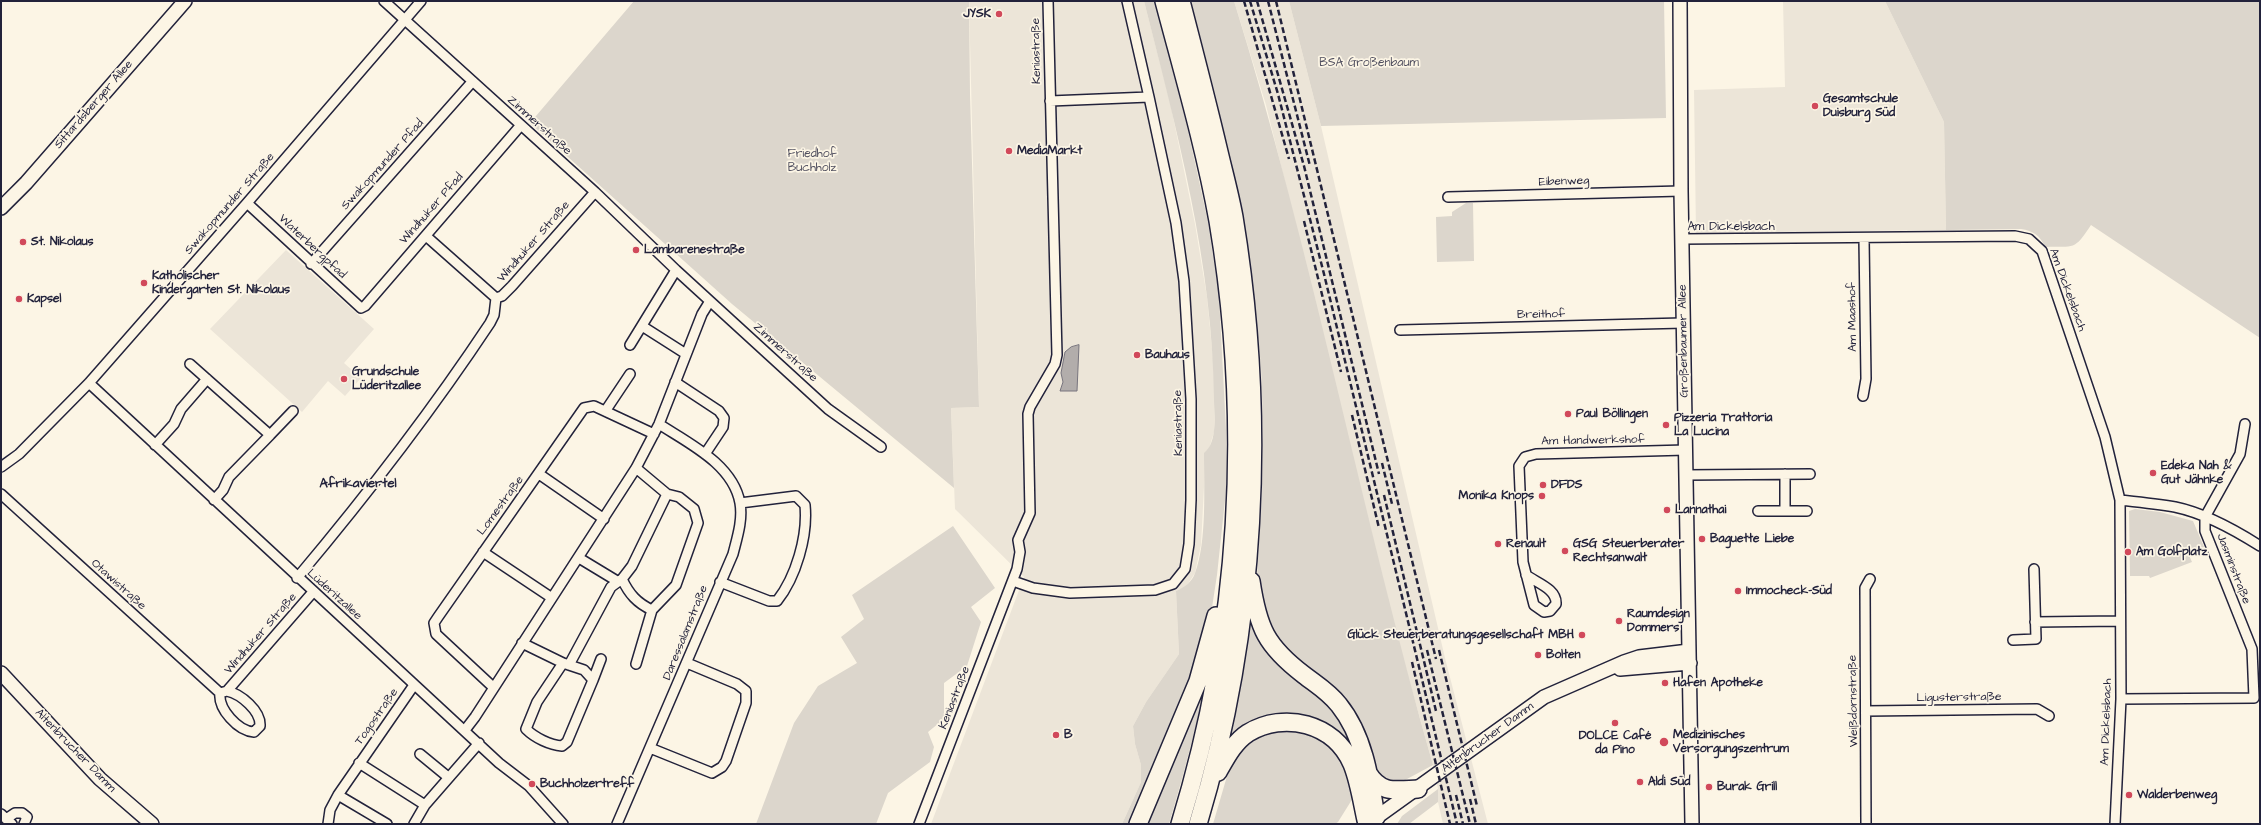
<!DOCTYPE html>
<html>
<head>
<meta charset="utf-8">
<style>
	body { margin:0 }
	#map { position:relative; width:2261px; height:825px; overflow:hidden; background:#fcf5e5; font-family:"Architects Daughter",sans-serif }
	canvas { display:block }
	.frame { position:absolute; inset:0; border:2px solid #22223b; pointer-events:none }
</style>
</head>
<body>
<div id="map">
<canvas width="2261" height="825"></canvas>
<div class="frame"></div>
</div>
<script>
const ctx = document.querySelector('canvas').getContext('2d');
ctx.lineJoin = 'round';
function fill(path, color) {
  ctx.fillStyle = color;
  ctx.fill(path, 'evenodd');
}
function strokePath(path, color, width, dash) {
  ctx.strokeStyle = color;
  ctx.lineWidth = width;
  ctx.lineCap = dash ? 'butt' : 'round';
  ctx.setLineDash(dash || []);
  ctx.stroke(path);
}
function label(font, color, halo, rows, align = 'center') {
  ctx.font = font + ' "Architects Daughter",sans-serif';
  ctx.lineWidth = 3.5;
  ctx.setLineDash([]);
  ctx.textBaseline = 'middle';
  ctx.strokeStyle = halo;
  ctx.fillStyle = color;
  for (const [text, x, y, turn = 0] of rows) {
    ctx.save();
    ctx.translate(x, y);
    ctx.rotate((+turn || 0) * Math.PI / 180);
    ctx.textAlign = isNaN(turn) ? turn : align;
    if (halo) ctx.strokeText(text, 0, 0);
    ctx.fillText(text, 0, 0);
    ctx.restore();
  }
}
const built = new Path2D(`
	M969,1H1144L1170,102L1195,224L1207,297L1214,369V432L1209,449L1204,454V487L1201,545L1195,573L1186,587L1176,591L1179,654L1146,702L1133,726L1135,744L1141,765V782L1122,824H931L1024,577L955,509L951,408L979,407Z
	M1234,1H1289L1321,126L1445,658L1488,824H1443L1438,802V789L1433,765L1399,644L1266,105Z
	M1783,1H1885L1944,122L1946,230L1696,233L1694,90L1785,87Z
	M286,250L374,329L344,363L361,378L345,396L328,381L302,412L210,329Z`);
const green = new Path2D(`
	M634,1H969L970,94L979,407L951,408L954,488L732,304L530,123Z
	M1144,1H1155L1187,126L1208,222L1219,296L1226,430V491L1217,575L1209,627L1195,680L1133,824H1122L1141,782V765L1135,744L1133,726L1146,702L1179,654L1176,591C1185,587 1192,582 1195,573C1207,542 1204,487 1204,453C1218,442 1214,416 1214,399C1213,264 1177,131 1144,1Z
	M1191,1H1234C1312,252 1361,512 1433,765L1394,786L1380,782L1368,749L1307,671L1268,631L1257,576L1262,492L1263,427L1261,366L1253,289L1242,214L1215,93Z
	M1289,1H1664L1666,118L1321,126Z
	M1885,1H2260V338L2091,225C2074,251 2075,246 2045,247C2040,235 2033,231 2021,229L1946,230L1944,122Z
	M1466,203H1473L1474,261L1437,262L1436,217L1452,216V212Z
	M2135,509L2160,512L2193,521L2204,547L2188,553L2192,562L2150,578L2149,576H2130L2129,511Z
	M953,526L995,588L971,607L981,622L967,666L944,683V719L928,732L934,747L930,762L888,793L876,824H756L794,723L818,686L857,663L841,637L864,619L852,595Z
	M1252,613L1336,709L1358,751L1307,719L1227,746Z
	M1211,652C1201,710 1186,767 1169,824H1145Z
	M1292,725L1325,740L1345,764L1353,798L1338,822L1335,824H1213L1232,759L1249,737Z
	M1438,789V802L1409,824H1397L1402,816Z`);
const water = new Path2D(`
	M1079,345L1077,391H1060L1063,382L1061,373L1065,352L1071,347Z`);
const minor = new Path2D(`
	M384,1L595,192L676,270L828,409L881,447
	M1127,1L1149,97
	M1448,197L1681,191
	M247,203L361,308L365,306L521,125
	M426,236L496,298
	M1682,239L2015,236L2029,239L2042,251L2105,437L2120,500L2121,699L2115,824
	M311,264L472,82
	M642,326L686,354
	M1400,330L1683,323
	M630,345L676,270
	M190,364L270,435L229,477L223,490L214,500
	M675,382L719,411L724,418L723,427L705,454
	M89,383L499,763L529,786L563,824
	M1863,396L1866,379L1864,239
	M606,410L630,374
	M270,435L293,411
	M155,445L174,424L181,409L207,379
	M1,467L19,454L89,383L247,203L421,1
	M636,468L667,494
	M539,474L604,519
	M1785,474V511H1807
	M1686,475L1810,474
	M1,494L220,693
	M2120,500C2138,502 2157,504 2175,507C2204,513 2235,530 2260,546
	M1758,511H1785
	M483,552L552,598
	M579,558L617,581
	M1526,575C1537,583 1557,589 1556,604L1550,611L1544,612L1534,605L1523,562L1519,466L1525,457L1536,454L1686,450
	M297,578C366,496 431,412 490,323L494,315L496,298L502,296L512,286L595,192
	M622,579C629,594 637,603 652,610
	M1013,581L1033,588L1070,593L1155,590L1173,584L1185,569L1189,544L1191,500V399L1184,281L1176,223L1149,97L1050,101
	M720,582L769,601H777C796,577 808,536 805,505L796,496L740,503
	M2035,622L2120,621
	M2013,640L2036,639L2034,569
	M522,643L563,663L537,702L526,729C535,738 550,745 562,746L567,742L593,680L584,670L563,663
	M569,665L611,587L622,579L632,566L667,494L679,497L694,509L698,523L676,585L652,610L636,664
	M593,680L601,659
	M493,687L436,634L434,623L438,617L584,408L594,406L654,434
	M227,691L313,592
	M227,691C241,694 261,711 260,726L254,732C238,731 218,709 220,693Z
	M2121,699L2254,698L2252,649L2205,531V517L2240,454L2245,424
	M1866,711L2037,709L2049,716
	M465,730L475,717L636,468L659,424L702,314L710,301
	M650,748L712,773L722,767L726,761L746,703V691L737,684L687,663
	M420,754L448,777
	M359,763L425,805
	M338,795L387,824
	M1,814L12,824
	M6,819L15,813H22L27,817L24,824
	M328,824L330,810L338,795L414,685
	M414,824L425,805L479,743
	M617,824L733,554C737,538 743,520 740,503C733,464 688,443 659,424
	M919,824L1017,569L1020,552L1018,540L1030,513L1028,414L1030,407L1055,364L1057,355L1048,1
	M1866,824L1865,588L1870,579`);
const secondary = new Path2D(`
	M1680,1L1681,191L1692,824
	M1,208L26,183L185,1
	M1620,669L1690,663
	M1,673L100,779L152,824
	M1370,822L1544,697L1624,662L1639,657L1689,651`);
const motorway = new Path2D(`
	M1164,1C1183,73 1205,148 1218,221C1252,424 1240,628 1180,824
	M1181,1C1194,51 1207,101 1219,152C1224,173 1230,195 1234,217C1267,418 1257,629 1198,824
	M1251,581C1258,628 1266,646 1304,675C1317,685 1329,692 1339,705C1364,736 1370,779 1376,817
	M1218,772C1226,758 1234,742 1248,733C1284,711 1334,723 1352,764C1359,781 1362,802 1366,820
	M1368,773C1381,794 1395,790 1418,789
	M1138,824L1198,681L1216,616`);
const rail = new Path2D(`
	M1244,1L1289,159
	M1250,1L1278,94L1324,274L1457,824
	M1257,1L1304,166L1379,474
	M1268,1L1310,166
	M1276,1L1436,659
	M1304,221L1341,372
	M1352,415L1379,528
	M1382,463L1392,504
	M1384,495L1436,711
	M1427,650L1470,824
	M1439,650L1477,806
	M1412,662L1450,824
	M1456,795L1463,824
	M1470,799L1476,824`);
const markers = [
	[999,14,4,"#d1495b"],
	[1815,106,4,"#d1495b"],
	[1009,151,4,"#d1495b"],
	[23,242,4,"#d1495b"],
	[636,250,4,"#d1495b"],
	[144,283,4,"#d1495b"],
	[19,299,4,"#d1495b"],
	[1137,355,4,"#d1495b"],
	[344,379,4,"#d1495b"],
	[1568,414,4,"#d1495b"],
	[1666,425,4,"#d1495b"],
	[2153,473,4,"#d1495b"],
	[1543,485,4,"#d1495b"],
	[1542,496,4,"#d1495b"],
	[1667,510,4,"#d1495b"],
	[1702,539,4,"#d1495b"],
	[1498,544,4,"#d1495b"],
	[1565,551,4,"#d1495b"],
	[2128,552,4,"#d1495b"],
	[1738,591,4,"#d1495b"],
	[1619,621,4,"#d1495b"],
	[1582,635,4,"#d1495b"],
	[1538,655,4,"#d1495b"],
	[1665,683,4,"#d1495b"],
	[1615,723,4,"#d1495b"],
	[1056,735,4,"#d1495b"],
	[1664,742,5,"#d1495b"],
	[1640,782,4,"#d1495b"],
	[532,784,4,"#d1495b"],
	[1709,787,4,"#d1495b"],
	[2129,795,4,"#d1495b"]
];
const poiNames = [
	["JYSK",991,14,"right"],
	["Gesamtschule",1823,99],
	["Duisburg Süd",1823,113],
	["MediaMarkt",1017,151],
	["St. Nikolaus",31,242],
	["Lambarenestraße",644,250],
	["Katholischer",152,276],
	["Kindergarten St. Nikolaus",152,290],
	["Kapsel",27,299],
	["Bauhaus",1145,355],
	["Grundschule",352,372],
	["Lüderitzallee",352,386],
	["Paul Böllingen",1576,414],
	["Pizzeria Trattoria",1674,418],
	["La Lucina",1674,432],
	["Edeka Nah &",2161,466],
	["Gut Jähnke",2161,480],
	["DFDS",1551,485],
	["Monika Knops",1534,496,"right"],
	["Lannathai",1675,510],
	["Baguette Liebe",1710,539],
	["Renault",1506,544],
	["GSG Steuerberater",1573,544],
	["Rechtsanwalt",1573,558],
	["Am Golfplatz",2136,552],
	["Immocheck-Süd",1746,591],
	["Raumdesign",1627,614],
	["Dommers",1627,628],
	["Glück Steuerberatungsgesellschaft MBH",1574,635,"right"],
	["Bolten",1546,655],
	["Hafen Apotheke",1673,683],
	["B",1064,735],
	["Medizinisches",1673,735],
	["Versorgungszentrum",1673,749],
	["DOLCE Café",1615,736,"center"],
	["da Pino",1615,750,"center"],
	["Aldi Süd",1648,782],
	["Buchholzertreff",540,784],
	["Burak Grill",1717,787],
	["Walderbenweg",2137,795]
];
const streetNames = [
	["Keniastraße",1037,51,-91],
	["Sittardsberger Allee",94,105,-49],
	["Zimmerstraße",539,126,42],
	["Swakopmunder Pfad",383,165,-48],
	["Eibenweg",1564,182,-2],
	["Swakopmunder Straße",230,204,-49],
	["Windhuker Pfad",432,209,-49],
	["Am Dickelsbach",1731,227],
	["Windhuker Straße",534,242,-49],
	["Waterbergpfad",312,247,43],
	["Am Dickelsbach",2067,290,70],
	["Breithof",1541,315,-1],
	["Am Maashof",1853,317,-91],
	["Großenbaumer Allee",1684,341,-91],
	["Zimmerstraße",785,353,42],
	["Keniastraße",1179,423,-91],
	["Am Handwerkshof",1593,441,-1],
	["Lomestraße",501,506,-54],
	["Jasminstraße",2233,569,69],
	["Otawistraße",118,585,42],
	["Lüderitzallee",334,595,42],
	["Daressalamstraße",686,633,-68],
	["Windhuker Straße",261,634,-49],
	["Keniastraße",955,698,-69],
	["Ligusterstraße",1959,698,-1],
	["Weißdornstraße",1854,701,-91],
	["Togostraße",377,717,-55],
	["Am Dickelsbach",2107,722,-88],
	["Altenbrucher Damm",1488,738,-36],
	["Altenbrucher Damm",75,751,46]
];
const parkNames = [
	["BSA Großenbaum",1369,63],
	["Friedhof",812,154],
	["Buchholz",812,168]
];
const neighbourhoodNames = [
	["Afrikaviertel",358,484]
];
fill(built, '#ece5d8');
fill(green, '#dcd6cc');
fill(water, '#b2adab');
strokePath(water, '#78757e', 1);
strokePath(minor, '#22223b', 12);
strokePath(secondary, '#22223b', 16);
strokePath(motorway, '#22223b', 20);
strokePath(minor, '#fcf5e5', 9);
strokePath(secondary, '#fcf5e5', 13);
strokePath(motorway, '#fcf5e5', 17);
strokePath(rail, '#22223b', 2.5, [6, 3]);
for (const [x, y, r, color] of markers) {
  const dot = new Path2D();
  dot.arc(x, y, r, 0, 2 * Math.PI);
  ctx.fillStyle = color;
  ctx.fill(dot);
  strokePath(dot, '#fcf5e5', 1.5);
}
label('bold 12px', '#22223b', '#fcf5e5', poiNames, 'left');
label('12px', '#22223b', '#fcf5e5', streetNames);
label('12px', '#504f5f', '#fcf5e5', parkNames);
label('bold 13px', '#22223b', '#fcf5e5', neighbourhoodNames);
</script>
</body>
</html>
